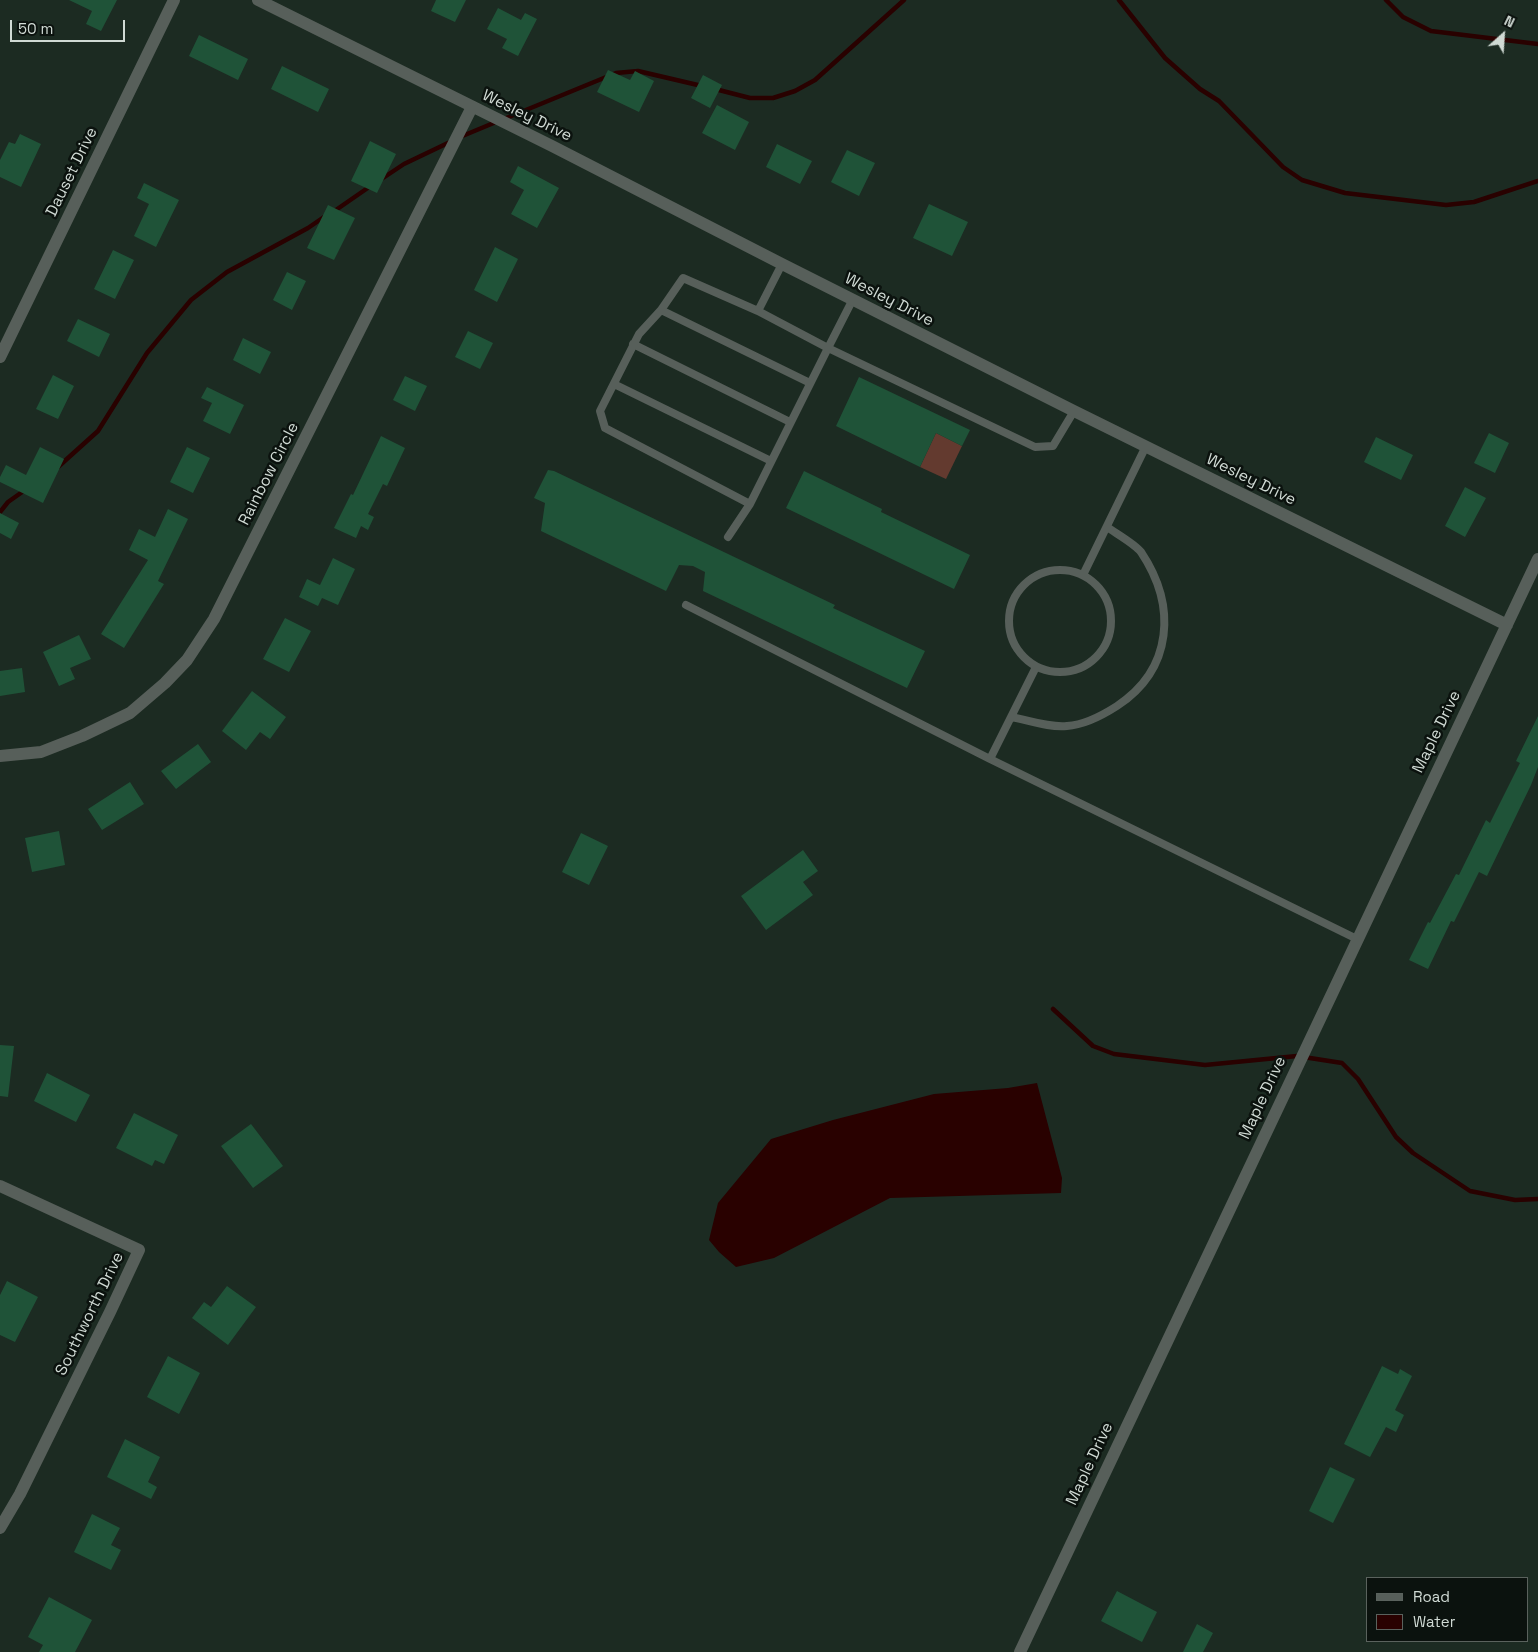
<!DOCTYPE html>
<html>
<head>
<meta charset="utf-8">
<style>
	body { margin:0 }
	#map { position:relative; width:1538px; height:1652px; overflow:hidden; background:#1c2b22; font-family:"Space Grotesk",sans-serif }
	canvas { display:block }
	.legend { position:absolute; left:1366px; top:1577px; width:162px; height:65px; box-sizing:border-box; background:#0b120e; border:1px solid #5a625d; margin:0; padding:6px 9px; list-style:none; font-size:15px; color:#d0dad4 }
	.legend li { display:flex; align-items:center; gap:10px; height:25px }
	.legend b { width:25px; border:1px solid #5a625d }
	.north { position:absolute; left:1478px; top:10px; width:50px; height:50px; -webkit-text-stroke:4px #0b120e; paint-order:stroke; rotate:26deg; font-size:14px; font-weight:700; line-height:20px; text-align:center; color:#d0dad4 }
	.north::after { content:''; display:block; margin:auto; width:18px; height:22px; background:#d0dad4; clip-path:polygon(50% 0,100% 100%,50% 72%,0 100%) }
	.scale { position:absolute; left:10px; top:20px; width:115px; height:22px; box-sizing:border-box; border:2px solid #d0dad4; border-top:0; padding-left:6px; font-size:15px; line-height:18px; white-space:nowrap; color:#d0dad4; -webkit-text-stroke:4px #0b120e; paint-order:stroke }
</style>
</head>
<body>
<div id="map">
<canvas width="1538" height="1652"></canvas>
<ul class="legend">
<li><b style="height:6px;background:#575f5a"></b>Road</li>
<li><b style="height:14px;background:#290100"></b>Water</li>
</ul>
<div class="north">N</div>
<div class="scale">50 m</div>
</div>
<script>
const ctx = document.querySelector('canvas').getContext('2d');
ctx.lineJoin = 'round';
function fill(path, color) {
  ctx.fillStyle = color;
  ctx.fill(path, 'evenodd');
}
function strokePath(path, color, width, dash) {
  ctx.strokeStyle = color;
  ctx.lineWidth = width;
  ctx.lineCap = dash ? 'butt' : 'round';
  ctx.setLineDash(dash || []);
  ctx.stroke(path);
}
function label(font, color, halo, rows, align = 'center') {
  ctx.font = font + ' "Space Grotesk",sans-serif';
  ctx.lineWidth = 5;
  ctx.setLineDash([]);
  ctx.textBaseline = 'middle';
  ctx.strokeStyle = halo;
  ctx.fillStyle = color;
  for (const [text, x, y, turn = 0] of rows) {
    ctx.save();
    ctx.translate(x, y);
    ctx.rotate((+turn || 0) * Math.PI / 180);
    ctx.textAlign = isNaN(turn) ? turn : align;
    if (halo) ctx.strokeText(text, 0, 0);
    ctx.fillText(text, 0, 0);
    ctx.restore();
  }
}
const green = new Path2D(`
	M936,433L962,446L946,479L920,467Z`);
const water = new Path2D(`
	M1037,1083L1062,1178L1061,1193L890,1198L774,1258L736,1267L719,1252L709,1240L718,1203L771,1139L833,1120L934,1094L1008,1088Z`);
const stream = new Path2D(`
	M1119,0L1165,58L1200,89L1219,101L1283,167L1302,180L1345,193L1446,205L1474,202L1538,181
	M1386,0L1403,17L1431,31L1538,44
	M715,89L750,98H773L795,91L815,80L904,0
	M504,119L616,73L638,71L702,86
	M460,137L496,122
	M380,180L404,164L450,142
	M333,212L372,185
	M58,467L98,431L147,353L191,300L227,272L308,228L324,217
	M0,512L8,502L25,490
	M1053,1009L1093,1046L1114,1054L1205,1065L1297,1056L1342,1063L1358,1079L1396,1137L1413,1153L1470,1191L1515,1200L1538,1199`);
const building = new Path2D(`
	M69,0H117L101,31L86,24L92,11Z
	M436,0H466L455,22L431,11Z
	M498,8L521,20L525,13L537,19L518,56L502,48L507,39L487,29Z
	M199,35L248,59L238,80L189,56Z
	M282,66L329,89L318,112L271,89Z
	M608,70L630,80L635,71L654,81L639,112L597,92Z
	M703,75L722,85L710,108L691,98Z
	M717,105L749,122L735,150L702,133Z
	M20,134L41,144L21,187L0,177V160L9,142L15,144Z
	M370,141L396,154L377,193L351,181Z
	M777,144L812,161L800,184L766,167Z
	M847,150L875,163L859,196L831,182Z
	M518,166L559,188L537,228L511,214L524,190L510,182Z
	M144,183L179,200L156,247L134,236L149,204L137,198Z
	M929,204L968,222L952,256L913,238Z
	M328,205L355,218L334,260L307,248Z
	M495,247L518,259L497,302L474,290Z
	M113,250L134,260L115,299L94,289Z
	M287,272L306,281L292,310L273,300Z
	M78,319L110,334L99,357L67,341Z
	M468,331L493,343L480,369L455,357Z
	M243,338L271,352L260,374L233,360Z
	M53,375L74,386L58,419L36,409Z
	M405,376L427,386L415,411L393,400Z
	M859,377L970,430L962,446L936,433L920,467L836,426Z
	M207,387L244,405L230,434L203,421L212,403L201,398Z
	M1489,433L1509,443L1495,473L1474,463Z
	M381,436L405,448L387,486L383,484L368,514L374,517L368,530L361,526L356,538L334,528L351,494L353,495Z
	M1376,437L1413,455L1401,480L1364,462Z
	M40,447L64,459L43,503L0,482V477L6,465L26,475Z
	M187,447L210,458L193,493L170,482Z
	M548,470L554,471L835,605L833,608L925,651L907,688L703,591L705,572L693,566L679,565L666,591L541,531L545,503L534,498Z
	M804,471L882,509L881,512L970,555L954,589L786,508Z
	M1465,487L1486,498L1465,537L1445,526Z
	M168,509L188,519L158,581L164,584L124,648L101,634L148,560L129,550L139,529L155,537Z
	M0,513L19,523L11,539L0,533Z
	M333,558L355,569L338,605L322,598L318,606L299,597L307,579L320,585Z
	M285,618L311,631L289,672L263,659Z
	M79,635L91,659L70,668L75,679L59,686L43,652Z
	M22,668L25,692L0,696V671Z
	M252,691L286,717L270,739L260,732L246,750L222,731Z
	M1538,716V767L1531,785L1487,876L1479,872L1454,922L1451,921L1428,969L1409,960L1428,922L1430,923L1456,874L1459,875L1486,820L1490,823L1520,763L1516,761Z
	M198,744L211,762L176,789L161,771Z
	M130,782L144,804L102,830L88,809Z
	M59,831L65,865L32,872L25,838Z
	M581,833L608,846L589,885L562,872Z
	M803,850L818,871L803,882L813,895L766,930L741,896Z
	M0,1045L14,1046L8,1097L0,1096Z
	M47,1073L90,1095L76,1122L34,1101Z
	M134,1113L178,1135L164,1164L155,1160L152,1166L116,1148Z
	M251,1124L283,1166L253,1188L221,1146Z
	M7,1281L38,1297L15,1342L0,1335V1295Z
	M227,1286L256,1307L228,1345L192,1318L204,1302L211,1307Z
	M168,1356L200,1373L179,1414L147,1397Z
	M1382,1366L1398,1374L1400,1369L1412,1376L1395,1410L1404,1415L1396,1432L1386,1427L1370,1457L1344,1444Z
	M125,1439L160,1457L148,1482L157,1487L151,1499L107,1477Z
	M1330,1467L1355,1479L1333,1523L1309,1511Z
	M92,1514L120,1528L111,1545L121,1550L111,1570L74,1552Z
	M1117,1591L1157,1612L1142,1642L1101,1621Z
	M49,1597L92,1620L75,1652H39L43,1645L28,1637Z
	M1197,1624L1213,1633L1203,1652H1183Z`);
const service = new Path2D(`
	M782,264L758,311L828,348L853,299
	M661,310L810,383
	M633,344L790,422
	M614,384L771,461
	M750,504L605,428L600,411L639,334L661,310L683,278L758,311
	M728,537L750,504L828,348L1035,447L1053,446L1074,411
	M1009 621a51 51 0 1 1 102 0a51 51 0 1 1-102 0Z
	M1083,575L1146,446
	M686,605L990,759
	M1036,667L990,759L1357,939
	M1011,717C1028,720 1049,728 1067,726C1084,725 1103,715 1117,706C1173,669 1177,606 1141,552C1135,544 1117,534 1107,527`);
const minor = new Path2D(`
	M258,0L552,146L782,264L1074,411L1507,625
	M0,357L174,0
	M0,756L41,752L82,736L130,713L165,683L187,660L214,619L472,107
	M0,1186L139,1250L110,1312L20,1494L0,1528
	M1020,1652L1538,559`);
const streetNames = [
	["Wesley Drive",527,116,26],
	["Dauset Drive",72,172,-64],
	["Wesley Drive",889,300,27],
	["Rainbow Circle",269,474,-63],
	["Wesley Drive",1251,480,26],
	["Maple Drive",1437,732,-64],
	["Maple Drive",1263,1098,-65],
	["Southworth Drive",90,1314,-64],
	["Maple Drive",1090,1464,-65]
];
fill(green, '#633a2f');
fill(water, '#290100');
strokePath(stream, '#290100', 4.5);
fill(building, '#1f5338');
strokePath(service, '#575f5a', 8);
strokePath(minor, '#575f5a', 12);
label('16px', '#d0dad4', '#0b120e', streetNames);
</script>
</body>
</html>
